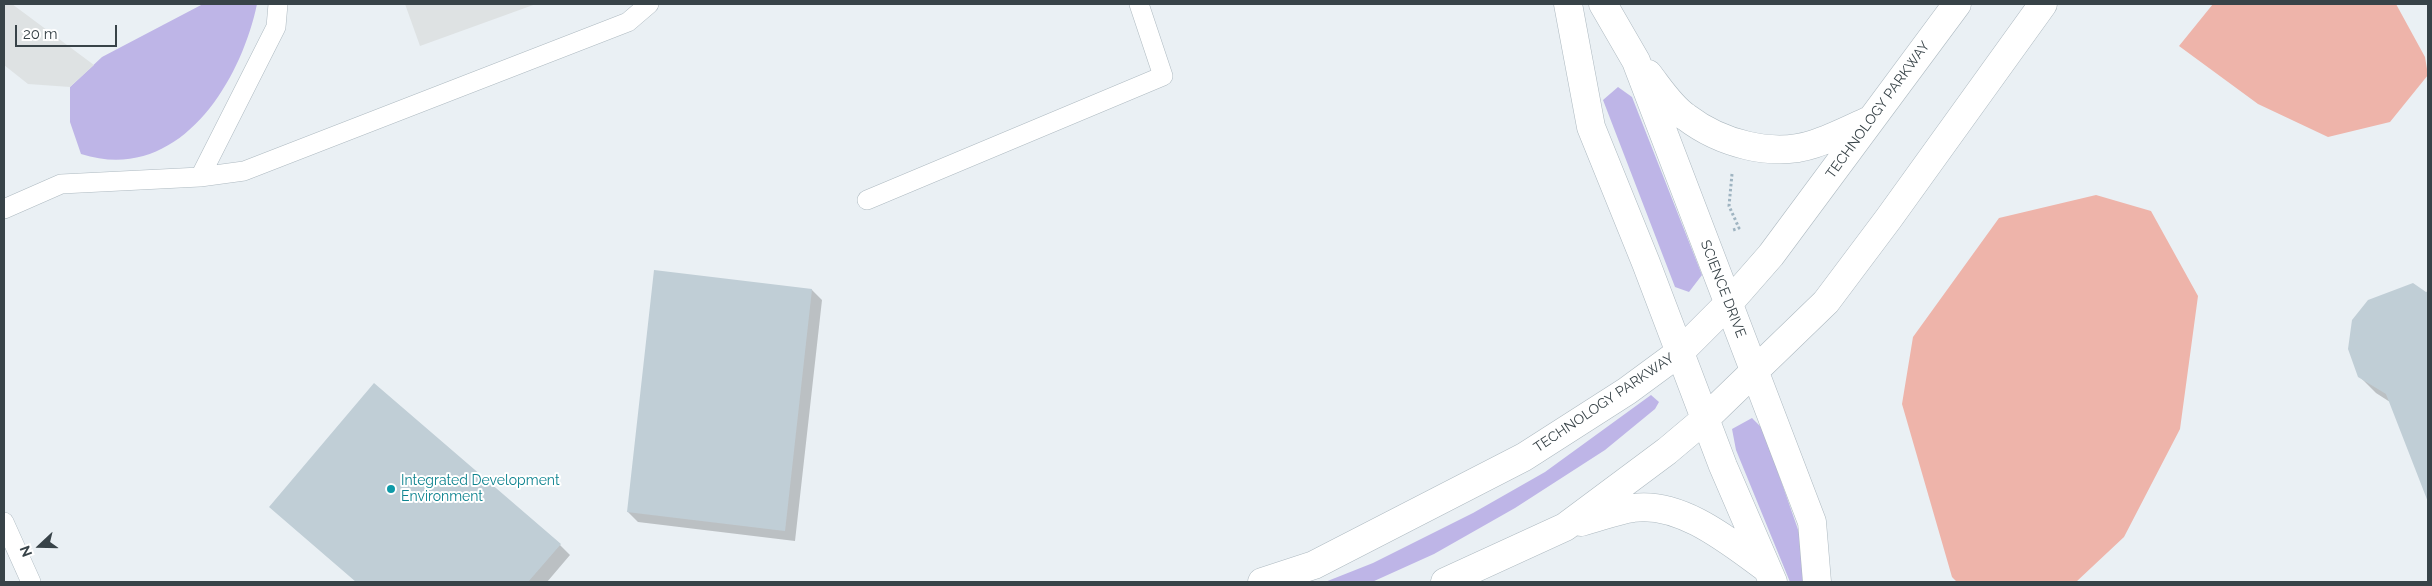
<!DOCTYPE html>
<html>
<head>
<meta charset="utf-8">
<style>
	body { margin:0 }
	#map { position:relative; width:2432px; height:586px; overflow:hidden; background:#eaf0f4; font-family:Raleway,sans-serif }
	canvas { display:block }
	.frame { position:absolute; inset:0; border:5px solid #384348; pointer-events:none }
	.north { position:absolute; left:15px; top:521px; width:50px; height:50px; -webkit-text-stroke:4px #fff; paint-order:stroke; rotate:249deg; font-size:14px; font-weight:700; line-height:20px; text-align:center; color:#384348 }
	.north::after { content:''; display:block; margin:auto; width:18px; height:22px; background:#384348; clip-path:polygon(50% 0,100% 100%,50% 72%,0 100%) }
	.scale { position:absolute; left:15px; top:25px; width:102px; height:22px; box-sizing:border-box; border:2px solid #384348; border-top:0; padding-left:6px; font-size:15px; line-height:18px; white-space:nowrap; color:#384348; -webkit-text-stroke:4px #fff; paint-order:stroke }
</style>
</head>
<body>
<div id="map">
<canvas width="2432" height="586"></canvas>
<div class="frame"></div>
<div class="north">N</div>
<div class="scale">20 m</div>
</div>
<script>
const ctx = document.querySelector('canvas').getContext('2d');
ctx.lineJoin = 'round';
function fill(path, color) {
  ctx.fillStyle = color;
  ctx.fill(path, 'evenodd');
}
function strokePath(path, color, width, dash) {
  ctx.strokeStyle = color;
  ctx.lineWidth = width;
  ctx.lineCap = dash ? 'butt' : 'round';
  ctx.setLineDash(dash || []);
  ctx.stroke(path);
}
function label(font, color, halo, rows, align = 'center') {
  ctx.font = font + ' Raleway,sans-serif';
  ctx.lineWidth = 4;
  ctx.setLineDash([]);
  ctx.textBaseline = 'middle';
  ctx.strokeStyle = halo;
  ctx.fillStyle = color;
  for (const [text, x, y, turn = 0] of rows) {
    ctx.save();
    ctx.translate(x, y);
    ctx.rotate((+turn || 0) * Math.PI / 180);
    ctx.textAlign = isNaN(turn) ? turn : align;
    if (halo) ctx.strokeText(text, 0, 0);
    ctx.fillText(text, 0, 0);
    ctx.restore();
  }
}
const green = new Path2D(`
	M203,4H257C240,85 177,185 81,154L70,122V87L102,57Z
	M1618,87L1632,97L1702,275L1689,292L1675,287L1603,100Z
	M1651,395L1659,402L1655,409L1605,450L1515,508L1434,554L1372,582H1325L1373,563L1473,513L1545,472Z
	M1752,418L1763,429L1802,541L1807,582H1790L1736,450L1732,429Z`);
const parking = new Path2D(`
	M4,4H12L94,65L70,87L28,84L4,65Z
	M405,4H536L420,46Z`);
const water = new Path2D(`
	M2213,4H2396L2425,57L2428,75L2390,122L2328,137L2258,104L2179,46Z
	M2096,195L2151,211L2198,296L2180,429L2124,537L2076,582H1957L1952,577L1902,404L1913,337L1999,218Z`);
const shadow = new Path2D(`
	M655,271L812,290L822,300L795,541L638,522L628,512Z
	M2428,292V499L2390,402L2376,393L2359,376Z
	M271,507L560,545L570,555L547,582H357Z`);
const building = new Path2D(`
	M654,270L812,289L785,531L627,512Z
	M2413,283L2426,292L2428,291V502L2386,394L2358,377L2348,349L2352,320L2368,300Z
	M374,383L561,544L528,582H356L269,507Z`);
const path = new Path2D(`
	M1732,174L1729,206L1739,228L1733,230`);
const service = new Path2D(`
	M200,177L276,27L278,4
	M867,200L1163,76L1139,4
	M4,209L61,184L200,177L244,171L628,22L649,4
	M4,522L31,582`);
const minor = new Path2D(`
	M1568,4L1591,127L1646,263L1723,466L1773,582
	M1603,4L1636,61L1812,522L1817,582
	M1648,74C1659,88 1671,107 1686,117C1720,143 1772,158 1814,144C1833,138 1852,128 1870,120
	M1581,522C1598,518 1616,510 1633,508C1681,501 1730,542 1766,568
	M1262,582L1314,565L1524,457L1627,391L1680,352L1729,303L1771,255L1957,4
	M1445,582L1565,527L1667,451L1705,419L1826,302L1889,218L2043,4`);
const markers = [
	[391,489,5,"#0f9aa8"]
];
const streetNames = [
	["TECHNOLOGY PARKWAY",1878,110,-54],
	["SCIENCE DRIVE",1723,289,69],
	["TECHNOLOGY PARKWAY",1604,403,-34]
];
const cultureNames = [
	["Integrated Development",401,481],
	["Environment",401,497]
];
fill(green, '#beb5e7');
fill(parking, '#dee2e3');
fill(water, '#eeb4aa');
fill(shadow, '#0003');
fill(building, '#c0ced6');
strokePath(service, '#adb9c0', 20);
strokePath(minor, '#adb9c0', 29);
strokePath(path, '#9fb4c1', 3, [2.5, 2.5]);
strokePath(service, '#fff', 19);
strokePath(minor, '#fff', 28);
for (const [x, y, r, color] of markers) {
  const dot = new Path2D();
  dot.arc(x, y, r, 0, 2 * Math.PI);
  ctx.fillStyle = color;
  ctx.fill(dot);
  strokePath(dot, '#fff', 2);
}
label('14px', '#384348', '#fff', streetNames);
label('14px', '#0d838f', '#fff', cultureNames, 'left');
</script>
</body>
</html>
